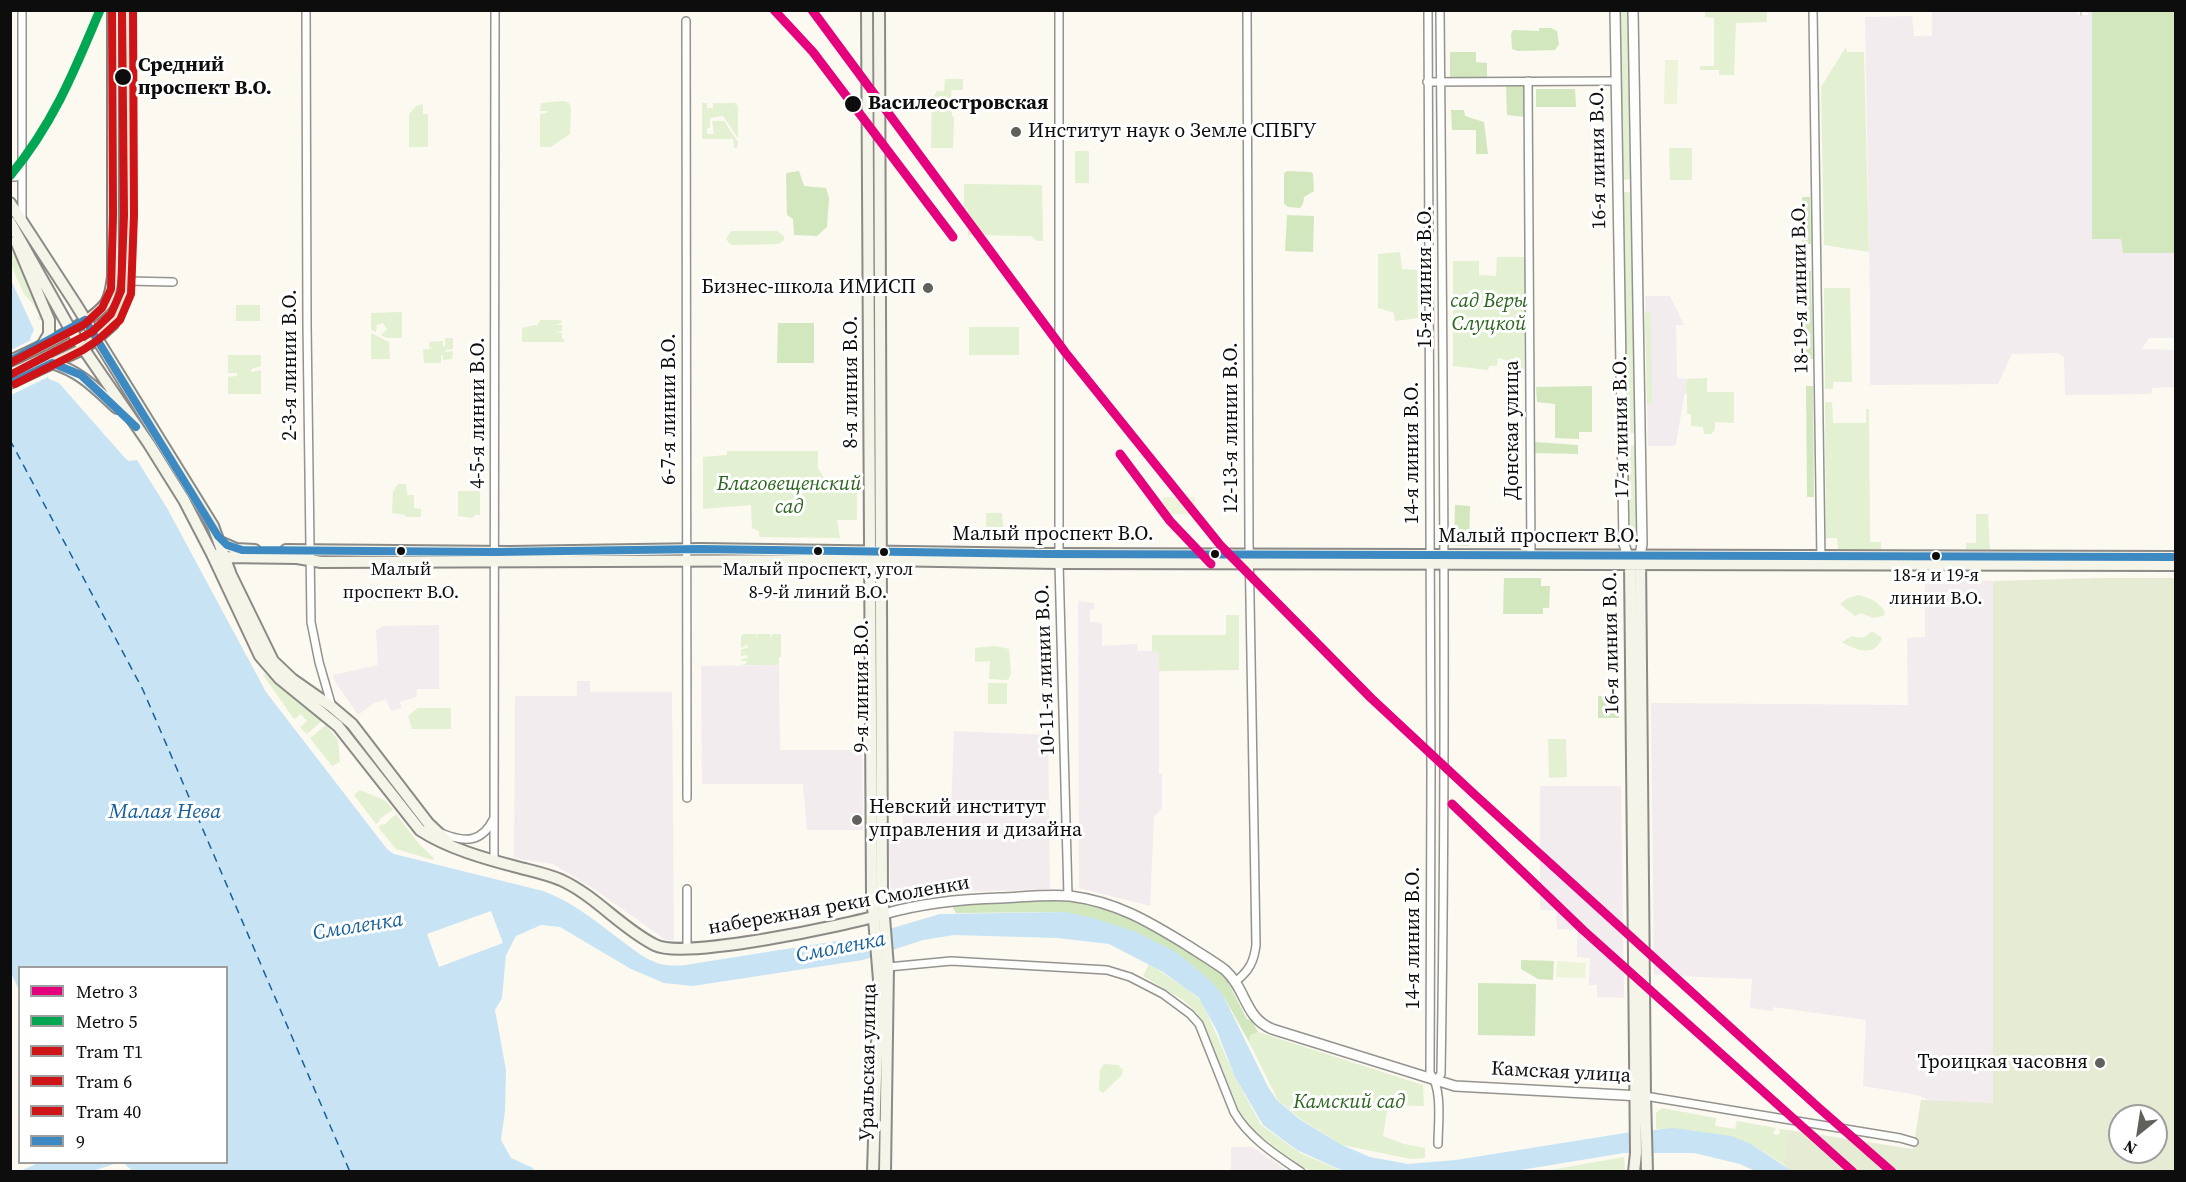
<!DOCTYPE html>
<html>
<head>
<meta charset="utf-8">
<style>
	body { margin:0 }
	#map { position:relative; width:2186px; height:1182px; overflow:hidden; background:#fbf9f0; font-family:"Source Serif 4",serif }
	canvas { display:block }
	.frame { position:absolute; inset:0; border:12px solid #0d0d0d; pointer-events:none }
	.legend { position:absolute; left:18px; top:966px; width:210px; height:198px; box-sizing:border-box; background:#fff; border:2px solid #9e9e9e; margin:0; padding:8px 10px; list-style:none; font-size:18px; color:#0d0d0d }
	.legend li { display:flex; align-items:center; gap:12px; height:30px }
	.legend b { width:30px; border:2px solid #9e9e9e }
	.north { position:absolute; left:2108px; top:1104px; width:60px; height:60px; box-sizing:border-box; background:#fff; border:2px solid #9e9e9e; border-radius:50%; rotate:210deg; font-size:16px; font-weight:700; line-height:24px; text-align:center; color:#0d0d0d }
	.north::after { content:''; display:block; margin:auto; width:21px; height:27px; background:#60605c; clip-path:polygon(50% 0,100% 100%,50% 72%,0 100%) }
</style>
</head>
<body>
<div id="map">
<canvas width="2186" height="1182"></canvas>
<div class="frame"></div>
<ul class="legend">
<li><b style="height:8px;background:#e5007d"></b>Metro 3</li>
<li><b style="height:8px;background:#00a651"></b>Metro 5</li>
<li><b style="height:8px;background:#ce1417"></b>Tram Т1</li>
<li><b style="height:8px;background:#ce1417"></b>Tram 6</li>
<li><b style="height:8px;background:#ce1417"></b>Tram 40</li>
<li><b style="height:8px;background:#3d8ac2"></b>9</li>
</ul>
<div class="north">N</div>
</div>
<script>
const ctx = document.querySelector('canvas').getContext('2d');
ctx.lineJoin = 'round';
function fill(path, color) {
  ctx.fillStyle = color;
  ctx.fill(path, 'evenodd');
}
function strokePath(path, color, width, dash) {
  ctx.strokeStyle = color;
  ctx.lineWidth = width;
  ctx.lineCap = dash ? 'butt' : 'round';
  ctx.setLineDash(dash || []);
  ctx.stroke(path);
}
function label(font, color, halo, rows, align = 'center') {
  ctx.font = font + ' "Source Serif 4",serif';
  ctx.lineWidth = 6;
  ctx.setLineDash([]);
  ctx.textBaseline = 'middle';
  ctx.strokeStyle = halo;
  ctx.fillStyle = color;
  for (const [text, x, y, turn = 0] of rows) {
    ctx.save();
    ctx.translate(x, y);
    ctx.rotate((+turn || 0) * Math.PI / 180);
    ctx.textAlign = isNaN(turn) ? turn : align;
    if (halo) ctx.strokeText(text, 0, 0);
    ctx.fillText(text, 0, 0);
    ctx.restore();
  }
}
const industrial = new Path2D(`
	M2076,10L2077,15H2088V10L2175,11V338H2149L2142,349L2175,350V387L2152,388L2151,394L2065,395L2064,357L2058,353L2012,354L1998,384L1870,385V297L1865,17L1912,16L1914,36H1932V11Z
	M1645,296H1670L1684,325H1676L1677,378L1687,379L1676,444L1674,446H1648Z
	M1925,580L1993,581V1103L1933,1102L1917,1095L1863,1086L1866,1020L1773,1007V1011L1750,1008L1752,979L1654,975L1651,703L1908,705L1907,638L1925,637Z
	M1078,601L1094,603V609L1090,610V622L1102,623V646L1137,644L1138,651H1159V774H1162V809L1154,817L1150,906L1079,888Z
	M439,625V689H417L416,697L400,702L402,708L391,711L386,699L374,703L358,715L334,680L333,675L378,665L376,630L384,626Z
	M779,665L780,750H862L863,830H807L803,784H702L701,666Z
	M577,681H590V692H672L674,940H666L597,891L553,864L514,858L515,696H577Z
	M954,731L1048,735L1050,889L891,894L888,826L903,825V813L951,811Z
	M1540,786H1621L1624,998L1597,997V985H1589L1590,958L1577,957V930L1557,929L1556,910H1540Z
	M1231,1147H1252L1288,1171H1231Z`);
const green = new Path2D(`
	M1619,11H1629L1632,179L1622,180Z
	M1705,11H1767V22L1736,23L1734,75H1719V70H1700V66H1714V18L1705,17Z
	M1846,47L1847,52H1864L1869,252L1824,245L1821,87Z
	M945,79H963V90H951L952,116L954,117L953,148H931L932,99L937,91H944Z
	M564,101L569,103L571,107L570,134L551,147H540V114L547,113V111H540L541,103Z
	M702,103H707V108H713V103H722V106L723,103H737L734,107L738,104V138L723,116L710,118V128H707V134H714L712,121H724L738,142L737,148H734L733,139H702Z
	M423,104V114H428V147H409V114L416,106Z
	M1669,148H1692V180H1670Z
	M1075,151H1089V183H1075Z
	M964,184L1042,185L1043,241H1037L1031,236L968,235V209H964Z
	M1622,192H1632L1637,433H1626Z
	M731,231H777L784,236V240L779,244L734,245L730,244L726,239Z
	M10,245L45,319L39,320L37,318L40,316L32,303L24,294L11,265Z
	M1400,252L1402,269L1417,270L1418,318L1395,321L1394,313L1378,308V254Z
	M1497,257H1526L1524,369L1506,367V360L1498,358L1497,366H1489L1488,370L1453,366V261H1479V275L1496,276Z
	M1824,288H1850L1852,382H1833V389H1825Z
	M236,305H260V321H236Z
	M1651,311L1652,404H1647L1645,312Z
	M402,312V338H387L381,335L387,329L383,323L377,325L376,332L371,330V313Z
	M540,320H561L562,323L555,325H562V331L555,332L562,333V339H564V342H522V328L535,325L537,326Z
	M969,327H1019V355H969Z
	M371,333L389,342L390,359H371Z
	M445,338H453V349L445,350L446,352L453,351L452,359L443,360V355H441V363H424L423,350L433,348L429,347V342L443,341V346H445Z
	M228,355H261V366L251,369L252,372L261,370V394H228V377L237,376V373H228Z
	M1707,378V392H1734V423L1715,422V430L1711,434H1704L1703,427L1691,426V414H1687V394L1685,393L1687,379Z
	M1825,402H1832L1833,423H1866V409H1869L1870,542H1881V549H1838L1837,538H1826Z
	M1637,445L1638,538L1628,539L1627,446Z
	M727,451H818V468L827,483H857V520H837L840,538L759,537V531L752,528L751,505L703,509V457L727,455Z
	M398,484H406L407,495H414V508L421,509V517H406L405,515L392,513L393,492Z
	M480,491V515H475L473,518L458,516V491Z
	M986,513H1002L1003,526L1005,527V538H1003V542L986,541Z
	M1976,514H1988L1990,549H1966V543H1976Z
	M1858,595C1870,598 1878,601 1885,612L1883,616L1873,618L1861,613L1855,616L1840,604L1848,598Z
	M1226,615H1239V670L1159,671V652L1152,651V635H1226Z
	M1872,631L1882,638C1875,657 1857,651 1842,642L1852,636C1861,639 1866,638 1872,631Z
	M743,634H756V640L757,634H771L769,640L773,634H781V657H779V665H741L746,664V661H741V659L748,658L747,655L741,656V650L748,647L747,645L741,648V636Z
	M995,646L1009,649L1011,674L1008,680L989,679L990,661L975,662V648Z
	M265,674L322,721L307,734L300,727L307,721L301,714L294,719L263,675Z
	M988,683H1007V704H988Z
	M418,708H451V729H412L408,716Z
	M326,725L338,740L340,762L332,766L310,738Z
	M1548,739H1566L1567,777L1549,778Z
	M360,790L386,801L393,810L379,819L380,821L376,824L354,795Z
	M396,814L420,845L434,858L433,860L396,849L378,827L382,824L384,825Z
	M1149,964L1187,989L1202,1002L1235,1077L1261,1125L1300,1153L1342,1171H1310L1291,1160L1252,1129L1239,1110L1208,1034L1197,1013L1183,1000L1143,976Z
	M1258,1032L1423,1085L1424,1106L1388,1105L1383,1136L1404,1144L1425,1148V1158L1411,1159L1342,1145L1299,1118L1278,1100L1249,1042L1250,1035Z
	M1104,1064L1118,1065L1123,1070L1122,1075L1103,1093L1099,1090L1100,1070Z
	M1662,1108L1716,1118L1715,1126L1735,1129L1737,1121L1776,1128L1773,1133L1775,1135L1780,1134L1779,1129L1788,1130L1783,1164L1751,1144L1656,1129V1113Z
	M1624,1157L1625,1171H1545Z`);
const forest = new Path2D(`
	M2092,11H2175V253H2123L2121,239H2092Z
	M1539,28H1551L1557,31L1559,44L1555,50L1518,51L1512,49L1511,34L1513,30L1539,31Z
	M1450,52H1476V62L1487,63V78H1450Z
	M1526,84V117L1507,115L1506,85Z
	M1536,89H1575L1576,107H1536Z
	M1451,110H1464L1465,116L1484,122L1488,154H1476V130H1452Z
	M799,171L804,186L826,188L829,198L827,227L817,236L794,235L793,219L787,215L786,175L787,173Z
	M1287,171L1311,172L1313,174L1314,191L1304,197L1303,204L1300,208L1288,207L1284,204V173Z
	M1802,197H1810L1811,244H1802Z
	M1287,215L1314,216L1313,252L1285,251Z
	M1803,271H1811L1813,359H1805Z
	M778,323H814V363H777Z
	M1592,386V432H1579V439L1555,438V404L1537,402L1536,387Z
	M1806,386H1813L1814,497H1807Z
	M1535,442L1578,445V454L1535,453Z
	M1455,505L1470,506L1469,546L1454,545Z
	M1504,578H1541V586H1550L1549,608H1543V614H1503Z
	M1598,696L1619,697V718H1598Z
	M1066,899L1105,908L1143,921L1198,955L1226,979L1247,1019L1252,1021L1258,1032L1250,1035L1249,1042L1223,995L1065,912L956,913L951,904Z
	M1521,960L1554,961L1553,980L1538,979L1521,969Z
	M1478,983L1536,984L1535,1036L1478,1035Z`);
const cemetery = new Path2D(`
	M2101,578H2175V1171L1792,1172L1783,1164L1788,1130L1913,1149L1921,1100L1993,1103V581ZM2120,1116H2156V1152H2120Z`);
const pitch = new Path2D(`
	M1665,60H1678L1677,104H1664Z
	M1163,497H1195V514H1163Z
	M1557,961L1586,963L1585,978L1556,977Z`);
const water = new Path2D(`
	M10,278L34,330L30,338L49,379L59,383L125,458L129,461L137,460L167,508L266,692L387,849L394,854L543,891C571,901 594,920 618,938C630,947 643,958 657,963C666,966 676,966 685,965L862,937L940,914L1065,912L1093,918L1136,932L1176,952L1209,979L1223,995L1268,1087L1277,1100L1299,1119L1342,1145L1370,1157L1408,1164L1456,1160L1625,1133L1674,1128L1731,1136L1751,1144L1792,1171H1755L1740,1164L1694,1153H1624L1509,1172H1348L1341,1170L1297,1150L1263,1125L1235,1077L1217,1031L1199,998L1163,972L1109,944L1057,938L954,935L923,940L863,960L693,986L664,983L631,969L560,927L541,925L516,936L506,955L502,998L495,1010L506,1070L505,1111L501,1140L511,1158L533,1168L534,1171L133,1172L125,1164L117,1163L93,1171H20L41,1162H226V968H20L19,990L11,973Z`);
const pier = new Path2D(`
	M31,340L48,377L11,395V350Z
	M491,911L503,943L439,967L427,934Z`);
const ferry = new Path2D(`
	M10,440L143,690L350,1172`);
const minor = new Path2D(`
	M22,10V221
	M306,10L307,324L311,622L319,662L332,707
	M1059,10V563L1068,896
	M1428,10L1431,771L1430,1073C1443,1089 1438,1124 1438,1144
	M1813,10L1821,560
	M686,21L687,798
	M1528,81L1531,559
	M1427,82L1616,81
	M10,177H16L22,172
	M127,281L173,282
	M441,833C465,843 482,843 494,818
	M494,861L495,10
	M687,889V949
	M888,967L951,961L1107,970L1130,977L1163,994L1190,1014L1199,1024L1234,1112C1249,1138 1276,1155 1301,1172
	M1235,982C1249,971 1254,962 1256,945L1249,542L1247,10
	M1436,1080L1441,1074C1447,719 1443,365 1440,10
	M1645,1096L1900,1138L1914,1142`);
const tertiary = new Path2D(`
	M1615,10L1624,544L1630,562
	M1633,10L1642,544L1640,556
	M884,914C922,903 961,899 1001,898C1023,897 1048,894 1070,896C1116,902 1148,921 1187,945C1199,953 1213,961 1225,970C1247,990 1244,1017 1272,1029L1455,1086L1641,1096`);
const secondary = new Path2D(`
	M867,10L872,894L879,980L873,1172
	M879,10L882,892L888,967L885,1172
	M10,203L75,303L213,526L231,575L273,661L292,679L332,707L352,724L428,823L448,842
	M10,222L70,329L149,444L184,500L212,554L260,656L279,678L338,726L420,830C447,848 486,859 517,867C532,871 547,874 561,880C596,896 621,928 655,945C683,960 847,925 884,914
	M16,241L49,320V334L43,344
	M52,363C81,372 95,388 117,408
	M220,542L236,549L255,550
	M286,550L510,552L701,549L1046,554L2176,557
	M212,554L225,557L297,558L321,562L880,560L1059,563L2176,565
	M1640,557L1645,1096L1647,1172
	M1630,564L1636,1153L1634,1172`);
const primary = new Path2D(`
	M10,361C34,350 92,323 106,303C111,295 112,285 113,276V10
	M10,383L83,349L96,339L113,324L125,299L127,281L128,183L126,10`);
const tram = new Path2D(`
	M2081,10V15`);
const bus1 = new Path2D(`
	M10,361L85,320L218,536L227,545L242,550L495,552L701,549L1046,554L2176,557
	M15,381L52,363L81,375L136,427`);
const tram1 = new Path2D(`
	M10,375L92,332L111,314L121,291L124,215L122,10`);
const tram2 = new Path2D(`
	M15,384L83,350L98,340L120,320L131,294L134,215L133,10`);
const tram3 = new Path2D(`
	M10,363L85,324L102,308L111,289L113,215L112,10`);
const metro1 = new Path2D(`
	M774,10L813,52L953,237
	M812,10L1065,352L1221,546L1371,698L1475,795L1819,1108L1892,1172
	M1120,454L1170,521L1211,564
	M1452,804L1583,930L1853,1172`);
const metro2 = new Path2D(`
	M10,176C53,124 74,72 100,10`);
const markers = [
	[123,77,9,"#0d0d0d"],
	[853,104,9,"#0d0d0d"],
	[1016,132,6,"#60605c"],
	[928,288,6,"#60605c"],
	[401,551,5,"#0d0d0d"],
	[818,551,5,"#0d0d0d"],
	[884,552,5,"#0d0d0d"],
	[1215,554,5,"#0d0d0d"],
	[1936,556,5,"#0d0d0d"],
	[857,820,6,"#60605c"],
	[2100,1063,6,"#60605c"]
];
const busNames = [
	["Малый",401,570],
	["проспект В.О.",401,593],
	["Малый проспект, угол",818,570],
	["8-9-й линий В.О.",818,593],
	["18-я и 19-я",1936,576],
	["линии В.О.",1936,599]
];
const stopNames = [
	["Средний",138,66],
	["проспект В.О.",138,89],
	["Василеостровская",868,104]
];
const poiNames = [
	["Институт наук о Земле СПБГУ",1028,132],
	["Бизнес-школа ИМИСП",916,288,"right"],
	["Невский институт",869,808],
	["управления и дизайна",869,831],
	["Троицкая часовня",2088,1063,"right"]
];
const streetNames = [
	["16-я линия В.О.",1599,158,-91],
	["15-я линия В.О.",1426,277,-90],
	["18-19-я линии В.О.",1801,288,-91],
	["2-3-я линии В.О.",291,365,-90],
	["8-я линия В.О.",852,382,-90],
	["6-7-я линии В.О.",670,409,-90],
	["4-5-я линии В.О.",479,413,-90],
	["17-я линия В.О.",1622,427,-91],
	["12-13-я линии В.О.",1232,428,-90],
	["Донская улица",1513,430,-90],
	["14-я линия В.О.",1413,453,-90],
	["Малый проспект В.О.",1053,535],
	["Малый проспект В.О.",1539,537],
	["16-я линия В.О.",1612,643,-91],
	["10-11-я линии В.О.",1046,670,-92],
	["9-я линия В.О.",863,686,-90],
	["набережная реки Смоленки",839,906,-10],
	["14-я линия В.О.",1414,938,-90],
	["Уральская улица",869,1062,-89],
	["Камская улица",1561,1073,3]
];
const parkNames = [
	["сад Веры",1489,302],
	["Слуцкой",1489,325],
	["Благовещенский",789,485],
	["сад",789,508],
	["Камский сад",1349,1103]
];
const waterNames = [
	["Малая Нева",165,813],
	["Смоленка",358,927,-9],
	["Смоленка",841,948,-11]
];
fill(industrial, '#f2ecee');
fill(green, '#e3f0d1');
fill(forest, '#d3e7be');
fill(cemetery, '#e6ebd4');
fill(pitch, '#edf4da');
fill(water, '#c8e4f4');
fill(pier, '#fbf9f0');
strokePath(ferry, '#17609e', 1.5, [8, 6]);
strokePath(minor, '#94938f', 10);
strokePath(tertiary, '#94938f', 12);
strokePath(secondary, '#8b8a86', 14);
strokePath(primary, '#81817c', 14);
strokePath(minor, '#fefefd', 7);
strokePath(tertiary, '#fefefd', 9);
strokePath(secondary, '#f5f4e8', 10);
strokePath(primary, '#ece7d8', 10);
strokePath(tram, '#d6c5c4', 1.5);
strokePath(bus1, '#3d8ac2', 8);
strokePath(tram1, '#ce1417', 8);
strokePath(tram2, '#ce1417', 8);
strokePath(tram3, '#ce1417', 8);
strokePath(metro1, '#e5007d', 9);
strokePath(metro2, '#00a651', 9);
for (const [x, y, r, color] of markers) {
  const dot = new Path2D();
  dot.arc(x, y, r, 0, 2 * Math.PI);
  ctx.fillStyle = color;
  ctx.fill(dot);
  strokePath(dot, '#fff', 2);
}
label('18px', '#0d0d0d', '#fff', busNames);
label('bold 20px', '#0d0d0d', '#fff', stopNames, 'left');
label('20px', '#0d0d0d', '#fff', poiNames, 'left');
label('20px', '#0d0d0d', '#fff', streetNames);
label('italic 20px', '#2b641d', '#fff', parkNames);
label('italic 21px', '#17609e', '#fff', waterNames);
</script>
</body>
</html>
